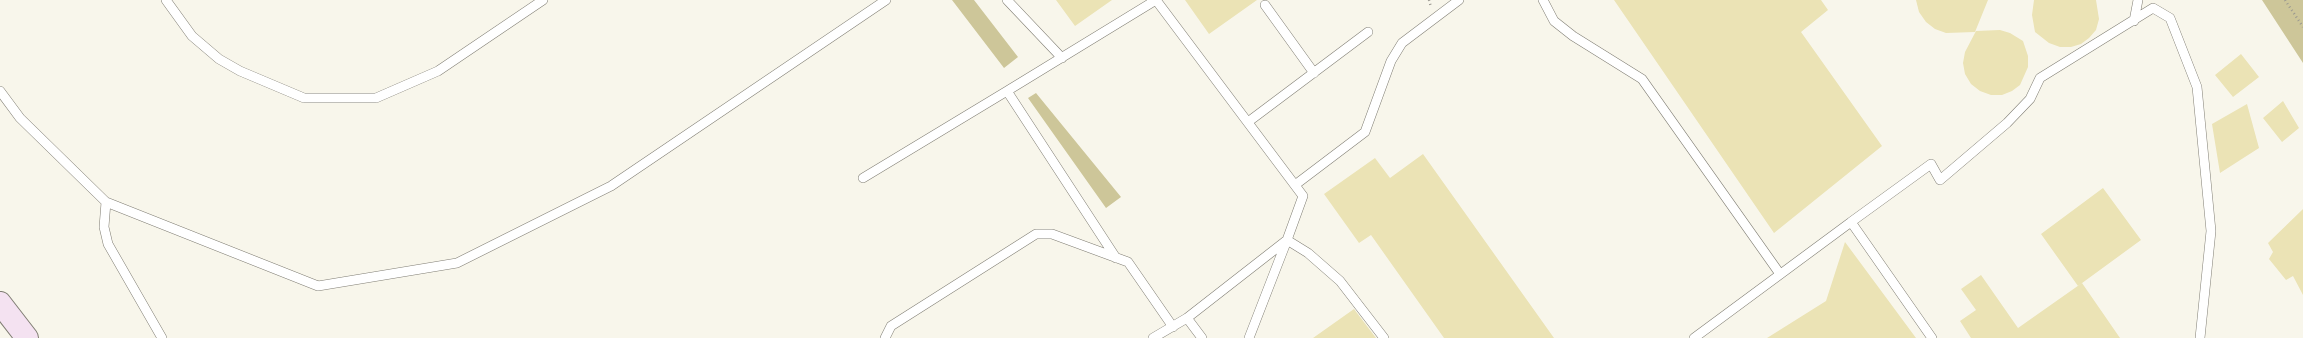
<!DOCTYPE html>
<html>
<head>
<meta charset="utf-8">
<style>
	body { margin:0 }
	canvas { display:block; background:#f8f6eb }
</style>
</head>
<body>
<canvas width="2303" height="338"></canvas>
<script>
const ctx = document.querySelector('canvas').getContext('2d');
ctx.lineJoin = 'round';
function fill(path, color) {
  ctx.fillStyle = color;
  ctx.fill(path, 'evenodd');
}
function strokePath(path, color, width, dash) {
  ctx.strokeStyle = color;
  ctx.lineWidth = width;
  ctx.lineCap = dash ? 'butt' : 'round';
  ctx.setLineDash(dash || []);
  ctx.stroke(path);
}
const green = new Path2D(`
	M952,0H974L1018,57L1004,68Z
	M2262,0H2303V63Z
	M1036,93L1121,197L1106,208L1028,98Z`);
const building = new Path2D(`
	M1056,0H1112L1075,26Z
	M1185,0H1257L1209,34Z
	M1614,0H1821L1828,10L1801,32L1882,146L1774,233Z
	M1916,0H1988L1975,32L1946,33L1935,29L1926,22L1919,12Z
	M2034,0H2096L2099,19L2096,30L2089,38L2081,44L2071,47H2060L2049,43L2035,32L2032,15Z
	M2000,30L2010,33L2023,41L2028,56V67L2020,85L2012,91L2002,95H1991L1980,91L1971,84L1965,74L1963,63L1965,52L1976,31Z
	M2241,54L2259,77L2233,97L2215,75Z
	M2283,101L2299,128L2282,142L2263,118Z
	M2247,104L2259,148L2220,173L2212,124Z
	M1423,154L1554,338H1444L1371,235L1359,243L1324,194L1375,158L1390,178Z
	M2103,188L2141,240L2078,286L2041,234Z
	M2303,209V295L2293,276L2286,280L2269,259L2273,252L2268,243Z
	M1845,242L1916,338H1767L1826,301Z
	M1981,275L2018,328L2082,283L2120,338H1971L1960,321L1976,310L1961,289Z
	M1354,309L1376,338H1313Z`);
const path = new Path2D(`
	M1429,0L1431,7
	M2285,0L2303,27`);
const lane = new Path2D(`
	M166,0L192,36L219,59L240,71L304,98H376L438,71L543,0
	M1007,0L1062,58
	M1543,0L1554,21L1573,36L1642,79L1780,274
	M1265,5L1314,73
	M2134,21L2138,0
	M0,91L20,118L106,202L318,286L457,263L611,186L886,0
	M1007,91L1156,0L1303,196L1287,240L1187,318
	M1248,122L1368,32
	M863,178L1007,91L1116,258
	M1295,185L1365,132L1391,61L1402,43L1459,0
	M106,202L104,227L108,244L162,338
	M885,338L891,326L1036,234H1052L1128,262L1173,327
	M1153,338L1187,318L1202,338
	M1249,338L1287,240L1308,253L1340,281L1384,338
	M1694,338L1851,222
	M1932,338L1851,222L1931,164L1940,180L2007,123L2030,99L2040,78L2153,8L2170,18L2197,87L2211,231L2200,338`);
const secondary = new Path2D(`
	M0,303L27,338`);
fill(green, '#cdc699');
fill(building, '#ebe3b5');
strokePath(lane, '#807e74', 10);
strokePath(secondary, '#807e74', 24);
strokePath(path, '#9a9890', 2.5, [1, 3]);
strokePath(lane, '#fff', 9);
strokePath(secondary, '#f4e2f1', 22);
</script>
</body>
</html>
